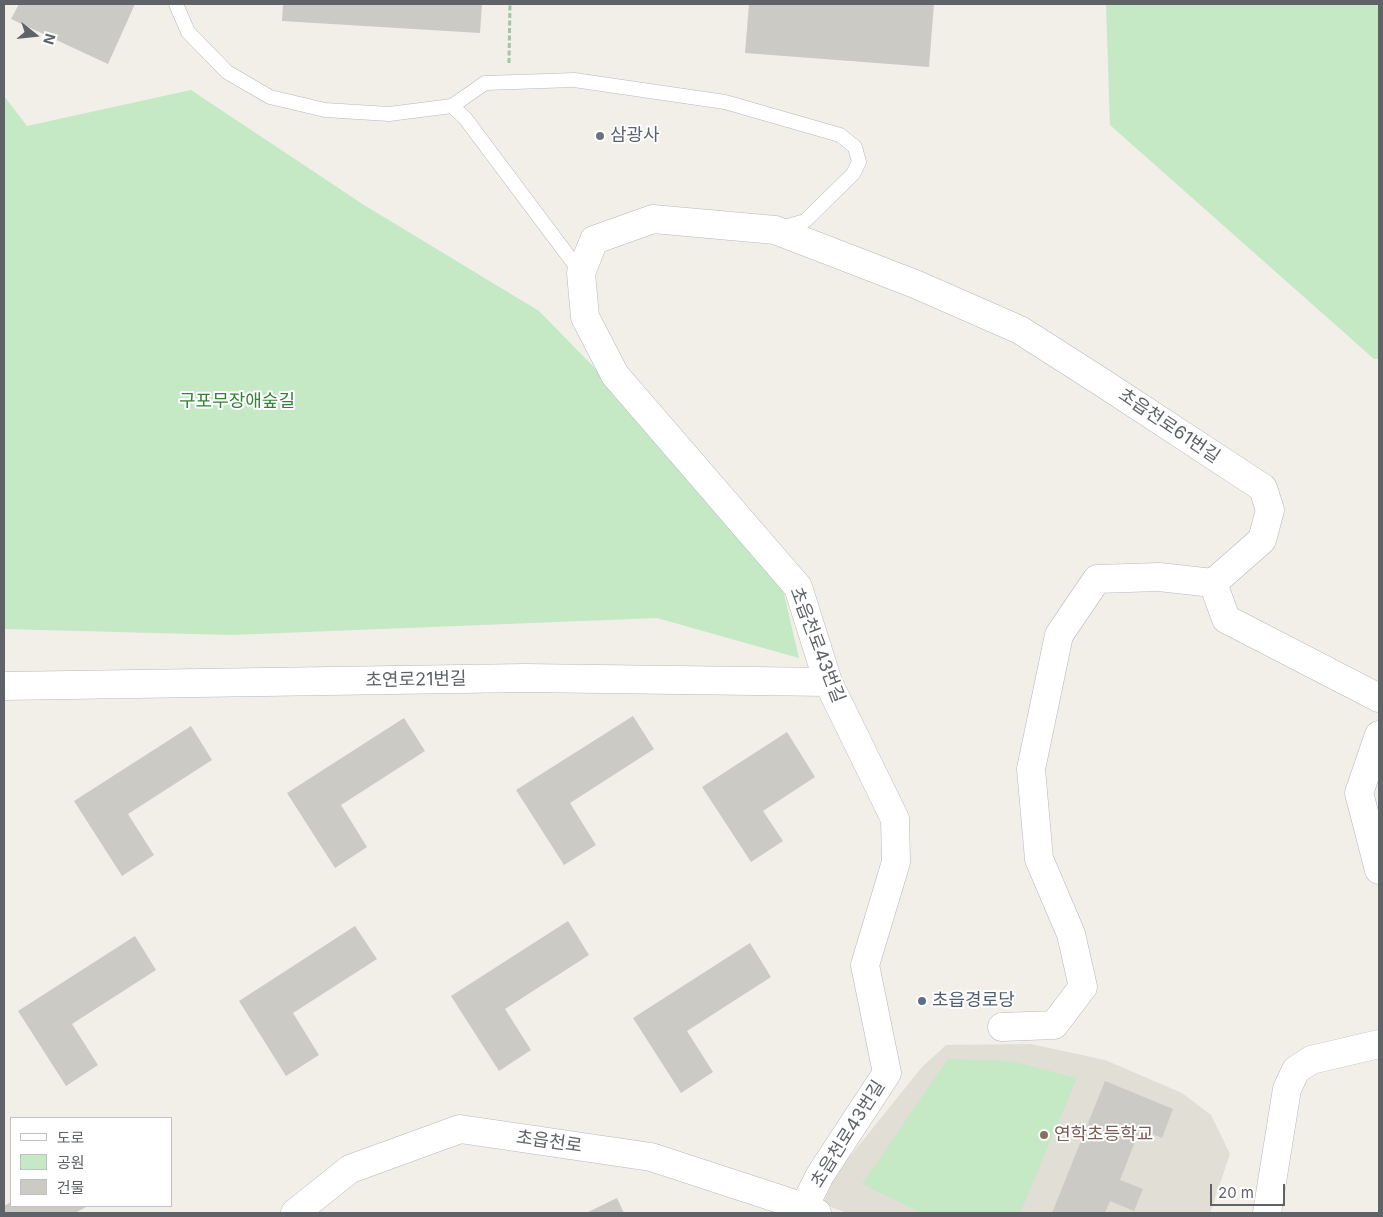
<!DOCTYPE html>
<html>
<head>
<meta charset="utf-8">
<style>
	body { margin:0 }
	#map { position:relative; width:1383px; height:1217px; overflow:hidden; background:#f1efe8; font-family:Inter,"Noto Sans KR",sans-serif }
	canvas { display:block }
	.frame { position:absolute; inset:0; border:5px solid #5f6368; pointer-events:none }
	.legend { position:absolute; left:10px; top:1117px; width:162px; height:90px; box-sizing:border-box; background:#fff; border:1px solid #bfc1c3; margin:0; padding:6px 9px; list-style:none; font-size:15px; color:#5f6368 }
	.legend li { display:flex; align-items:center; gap:10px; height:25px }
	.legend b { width:25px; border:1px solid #bfc1c3 }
	.north { position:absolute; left:10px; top:10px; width:50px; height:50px; -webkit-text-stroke:4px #fff; paint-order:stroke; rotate:106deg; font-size:14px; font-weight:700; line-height:20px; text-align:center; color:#5f6368 }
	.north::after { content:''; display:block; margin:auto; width:18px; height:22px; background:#5f6368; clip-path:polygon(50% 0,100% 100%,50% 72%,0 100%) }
	.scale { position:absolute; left:1210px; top:1184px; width:75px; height:22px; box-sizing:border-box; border:2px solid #5f6368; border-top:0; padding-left:6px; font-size:15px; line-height:18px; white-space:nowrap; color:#5f6368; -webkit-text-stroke:4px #fff; paint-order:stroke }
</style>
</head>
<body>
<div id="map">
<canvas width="1383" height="1217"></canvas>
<div class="frame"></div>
<ul class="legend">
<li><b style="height:6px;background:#fff"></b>도로</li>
<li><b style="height:14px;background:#c5e8c5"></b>공원</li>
<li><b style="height:14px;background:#cccac5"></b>건물</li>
</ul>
<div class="north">N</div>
<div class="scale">20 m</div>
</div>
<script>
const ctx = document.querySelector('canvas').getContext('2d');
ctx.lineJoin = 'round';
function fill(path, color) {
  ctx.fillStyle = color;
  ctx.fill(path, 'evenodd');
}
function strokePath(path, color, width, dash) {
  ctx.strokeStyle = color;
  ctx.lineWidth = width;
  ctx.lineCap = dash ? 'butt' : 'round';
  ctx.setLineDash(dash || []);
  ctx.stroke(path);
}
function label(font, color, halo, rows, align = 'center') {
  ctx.font = font + ' Inter,"Noto Sans KR",sans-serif';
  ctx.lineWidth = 4;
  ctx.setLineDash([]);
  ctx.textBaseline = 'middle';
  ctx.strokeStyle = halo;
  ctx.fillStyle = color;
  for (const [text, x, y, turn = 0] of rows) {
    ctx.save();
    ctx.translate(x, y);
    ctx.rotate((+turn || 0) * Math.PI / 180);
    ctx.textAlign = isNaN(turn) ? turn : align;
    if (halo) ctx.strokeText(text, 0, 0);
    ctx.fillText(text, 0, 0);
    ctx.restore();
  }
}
const education = new Path2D(`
	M1031,1044L1105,1060L1182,1093L1211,1115L1230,1154L1210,1213H847L823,1204L835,1175L922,1067L946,1045Z`);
const green = new Path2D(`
	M1106,4H1379V359H1374L1110,125Z
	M191,90L364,205L539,311L629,403L781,581L799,658L657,618L231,635L4,629V96L27,126Z
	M948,1059L1011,1061L1077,1078L1020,1213H922L862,1184Z`);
const building = new Path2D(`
	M19,4H135L108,64L11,19Z
	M283,4H482L480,33L282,21Z
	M749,4H934L929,67L745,53Z
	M633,716L654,749L570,803L596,845L564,865L516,790Z
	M404,718L425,751L341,805L367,847L335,868L287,793Z
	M191,726L212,760L128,814L154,855L122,876L74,801Z
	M787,732L815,777L763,811L783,841L751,862L702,787Z
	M568,921L589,955L505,1009L531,1050L499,1071L451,996Z
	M355,926L377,959L293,1013L319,1055L286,1076L239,1001Z
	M135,936L156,970L72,1024L98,1065L66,1086L18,1011Z
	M750,943L771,977L687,1031L713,1072L681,1093L633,1018Z
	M1105,1081L1173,1109L1162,1138L1140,1129L1120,1180L1143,1189L1134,1211L1110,1201L1105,1213H1052Z
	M617,1198L624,1213H586Z
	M11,1202V1206H88L75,1213H4V1206Z`);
const path = new Path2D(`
	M509,63L510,4`);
const service = new Path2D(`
	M176,4L188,32L227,72L270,97L325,110L389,114L452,106L465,118L581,273
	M452,106L485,83L574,80L725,102L840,135L855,147L859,162L853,174L805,221L778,229`);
const minor = new Path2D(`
	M4,686L525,678L828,682
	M1379,735L1359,793L1379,870
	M1002,1027L1054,1025L1083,987L1071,934L1039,859L1031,769L1059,635L1097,579L1159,577L1213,583
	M804,1207L820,1175L887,1073L865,965L896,862L895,819L828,682L798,587L615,375L585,317L581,273L594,240L653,219L775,230L915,284L1020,330L1106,385L1263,488L1270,510L1262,540L1213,583L1226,619L1379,698
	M295,1213L350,1169L460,1129L651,1157L804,1207L817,1213
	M1267,1213L1287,1089L1296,1070L1311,1060L1379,1044`);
const markers = [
	[600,136,5,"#6b7280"],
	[922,1001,5,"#5c6f8a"],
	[1044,1135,5,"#8d6e63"]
];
const worshipNames = [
	["삼광사",610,136]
];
const parkNames = [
	["구포무장애숲길",237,402]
];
const streetNames = [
	["초읍천로61번길",1169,426,34],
	["초읍천로43번길",817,645,69],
	["초연로21번길",416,680,-1],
	["초읍천로43번길",848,1134,-58],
	["초읍천로",549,1142,8]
];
const serviceNames = [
	["초읍경로당",932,1001]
];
const educationNames = [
	["연학초등학교",1054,1135]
];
fill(education, '#e1ded6');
fill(green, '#c5e8c5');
fill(building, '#cccac5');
strokePath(service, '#b5b8bc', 15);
strokePath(minor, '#b5b8bc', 29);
strokePath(path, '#9cc7a9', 3, [5, 2.5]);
strokePath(service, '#fff', 14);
strokePath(minor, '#fff', 28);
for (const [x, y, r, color] of markers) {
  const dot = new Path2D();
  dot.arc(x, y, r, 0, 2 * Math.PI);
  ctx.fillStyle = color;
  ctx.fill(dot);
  strokePath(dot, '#fff', 2);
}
label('18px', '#5b616d', '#fff', worshipNames, 'left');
label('18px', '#348238', '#fff', parkNames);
label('18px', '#5f6368', '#fff', streetNames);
label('18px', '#4e5e75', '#fff', serviceNames, 'left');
label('18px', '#785e54', '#fff', educationNames, 'left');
</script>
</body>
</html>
